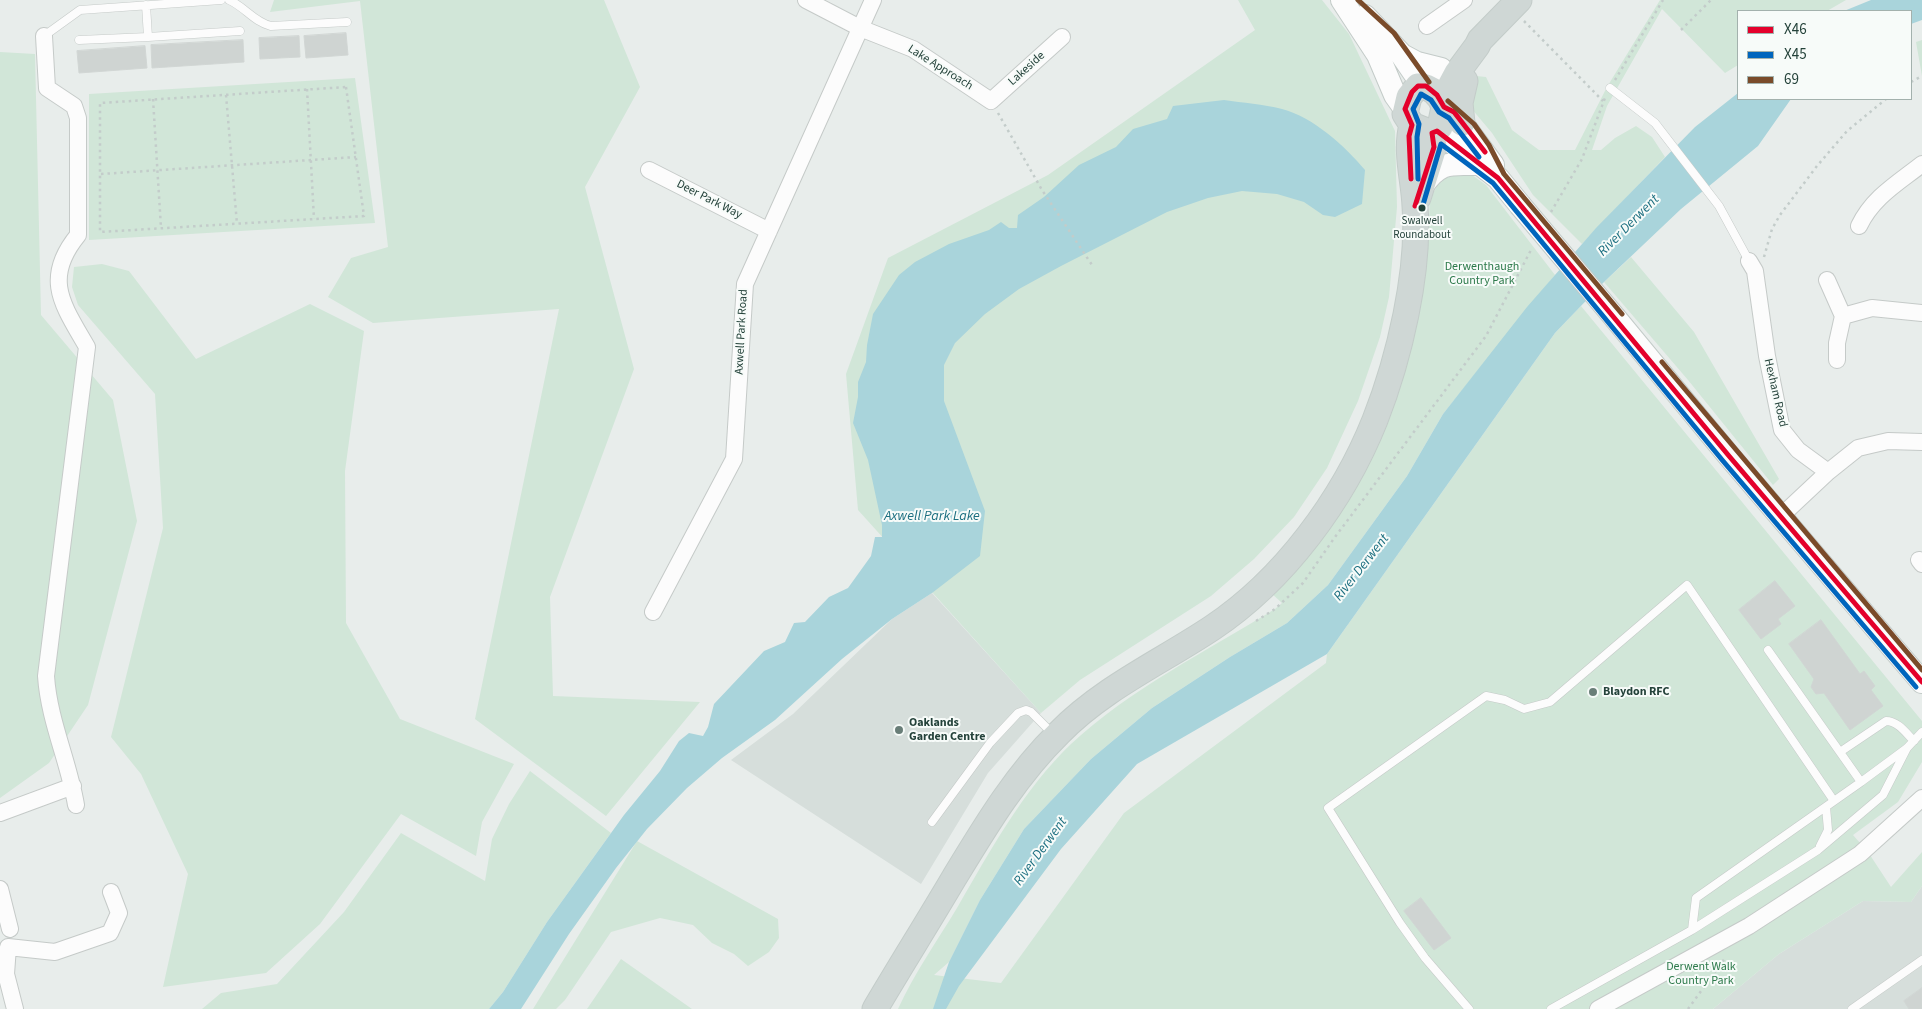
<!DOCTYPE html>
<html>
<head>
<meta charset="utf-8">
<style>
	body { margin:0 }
	#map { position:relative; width:1922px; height:1009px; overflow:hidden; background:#e8edeb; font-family:"Source Sans 3",sans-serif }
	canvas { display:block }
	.legend { position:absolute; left:1737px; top:10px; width:175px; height:90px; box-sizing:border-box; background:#f7fbf9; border:1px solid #a3b1ad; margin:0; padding:6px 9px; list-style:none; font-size:15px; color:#24423a }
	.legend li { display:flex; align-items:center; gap:10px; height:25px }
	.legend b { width:25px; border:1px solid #a3b1ad }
</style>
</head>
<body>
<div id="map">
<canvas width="1922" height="1009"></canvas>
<ul class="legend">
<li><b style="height:6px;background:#e4002b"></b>X46</li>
<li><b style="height:6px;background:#0065bd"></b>X45</li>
<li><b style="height:6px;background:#7a4b2a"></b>69</li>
</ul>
</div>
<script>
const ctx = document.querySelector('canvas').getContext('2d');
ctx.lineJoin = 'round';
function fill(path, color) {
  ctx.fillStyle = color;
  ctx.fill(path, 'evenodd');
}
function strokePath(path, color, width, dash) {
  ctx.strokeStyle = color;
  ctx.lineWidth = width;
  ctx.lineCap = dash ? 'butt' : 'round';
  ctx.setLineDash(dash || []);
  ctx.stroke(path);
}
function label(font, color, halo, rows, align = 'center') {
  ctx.font = font + ' "Source Sans 3",sans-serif';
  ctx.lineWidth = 4;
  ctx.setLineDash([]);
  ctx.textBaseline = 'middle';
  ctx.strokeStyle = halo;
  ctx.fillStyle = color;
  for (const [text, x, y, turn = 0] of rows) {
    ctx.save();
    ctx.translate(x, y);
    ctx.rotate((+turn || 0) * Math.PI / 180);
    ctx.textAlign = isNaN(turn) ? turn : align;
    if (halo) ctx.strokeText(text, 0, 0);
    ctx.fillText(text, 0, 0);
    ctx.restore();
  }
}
const built = new Path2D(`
	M932,593L1041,713L988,773L921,884L731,760L793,714L892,619Z
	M1922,886V1009H1713L1779,954L1863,901L1911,902Z`);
const green = new Path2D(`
	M274,0H604L640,87L585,187L634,369L550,597L553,696L700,702L606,816L475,719L559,309L373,323L328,297L351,258L388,247L360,1L270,12Z
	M1238,0H1322L1349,34L1395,131L1397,207L1389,297L1380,337L1358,401L1327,468L1294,517L1254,559L1211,596L1080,680L1041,713L858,510L846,374L888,258L1048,175L1255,30Z
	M1660,0H1846L1827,11H1738V65L1725,73L1662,9L1607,106L1592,150H1601L1615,138L1636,126L1652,137L1665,157L1582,244L1533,195L1492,133L1471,108L1470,90L1476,76L1486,77L1512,130L1539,150H1575L1607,87Z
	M1922,40V76L1916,42Z
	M0,52L35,54L41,315L113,400L137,521L88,705L49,763L0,798Z
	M355,78L375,223L89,240V94Z
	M1460,174L1472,175L1486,185L1555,275L1443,414L1407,476L1328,585L1287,623L1230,657L1152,708L1091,759L1024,829L980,900L949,962L934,975L1001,983L1124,813L1326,663L1327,654L1555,333L1581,306L1922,721V762L1898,802L1853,835L1868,852L1891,887L1922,852V886L1911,902L1863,901L1779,954L1713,1009H898C914,974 937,941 957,908C990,851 1023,790 1071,744C1130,689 1207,651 1275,609L1282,603L1270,592L1325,530L1366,468L1399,386L1426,270L1430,199L1437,186L1446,178Z
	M1631,257L1694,332L1779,479L1773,485L1688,380L1604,282Z
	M102,264L129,271L196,359L310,304L364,331L345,471L346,623L400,719L514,764L482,822L476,856L401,814L320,924L266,973L163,987L188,874L141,774L111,737L163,528L155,394L78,305L72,287L74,267Z
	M530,771L611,833L547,922L503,992L489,1009H202L221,993L277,984L344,912L401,833L485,881L492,839L509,804Z
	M637,841L778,919L779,938L769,952L748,966L734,954L712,943L693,925L660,918L611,932L565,1000L556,1009H533Z
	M621,959L692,1009H587Z`);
const water = new Path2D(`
	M1871,0H1922V20L1911,24V11H1844Z
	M1738,93V99H1791L1758,146L1681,209L1604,282L1555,333L1327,654L1137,764L1061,849L959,986L946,1009H933L949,962L980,900L1024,829L1091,759L1152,708L1230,657L1287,623L1328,585L1407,476L1443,414L1527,307L1596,228L1695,127Z
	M1224,100C1243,103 1263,104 1282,109C1313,117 1345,146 1365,170L1362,204L1335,217L1323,215L1304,202L1277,194L1242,191L1208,198L1167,212L1061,266L1019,289L985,314L955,343L944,365V401L985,511L980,556L932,593L892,619L842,659L775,720L722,758L687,788L647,829L616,868L569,934L521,1009H489L503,992L547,922L624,815L660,771L679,741L689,733L703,736L708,727L714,704L764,651L785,642L794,623L805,622L829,597L848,588L871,556L875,537H882V525L868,460L853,423L858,397V382L866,362L867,345L873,314L899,275L915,262L949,244L989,230L1001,222L1009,228H1017L1018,215L1044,197L1079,165L1116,147L1133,129L1167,119L1173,106Z`);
const building = new Path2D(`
	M346,33L348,55L306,58L304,36Z
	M299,36L300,57L260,59L259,38Z
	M243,40L244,62L152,68L151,45Z
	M145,46L147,68L79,73L77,51Z
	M1775,581L1795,606L1778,619L1781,624L1761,639L1739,610Z
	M1821,620L1860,674L1864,671L1875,686L1871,690L1883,706L1850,730L1824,693L1816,694L1811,687L1814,679L1789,644Z
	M1421,898L1451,938L1434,950L1404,911Z
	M1922,988V1009H1909L1904,1001Z`);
const path = new Path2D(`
	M1524,21L1603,101
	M1681,30L1711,0
	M1615,80L1663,0
	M1911,82L1922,76
	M346,87L364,216L100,232V103Z
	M307,89L314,219
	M226,95L237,224
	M153,99L161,228
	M998,113L1042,190L1092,265
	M101,174L356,157
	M1551,212L1582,159L1605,98
	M1764,257L1772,229L1780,215L1817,166L1847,131L1886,99
	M1256,621L1275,609L1303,583L1335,537L1486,336L1532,248
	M1688,1009L1725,958`);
const service = new Path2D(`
	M229,0C245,7 254,22 271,26L347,22
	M146,5L148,37L240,31
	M44,36L80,10L221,0
	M79,40L148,37
	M1610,88L1655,123L1719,206L1749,261
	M1768,650L1861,782L1907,748L1922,732
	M1840,752L1886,721C1898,721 1906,733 1914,741
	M932,822L990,743L1018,713L1026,710L1031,712L1054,735
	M1820,846L1828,830L1826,807
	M1692,930L1818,850L1883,795L1907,748
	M1469,1009L1425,958L1400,923L1328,808L1486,696L1505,700L1524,709L1550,702L1687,585L1834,801
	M1551,1009L1692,930L1696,898L1861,782
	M1852,1009L1922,960`);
const minor = new Path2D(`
	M806,0L860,28L913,49L991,101L1062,37
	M1427,26L1464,0
	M44,36L47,88L74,106L78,118V235C42,279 63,305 87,347L46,676C49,721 69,762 76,805
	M649,170L769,231
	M1859,226C1873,197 1898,183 1922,164
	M1749,261L1755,271L1767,356L1782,430L1798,450L1828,472L1780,517
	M1827,280L1843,316L1872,308L1922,313
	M1837,360V343L1843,316
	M1828,472L1858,448L1888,441L1922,442
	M1919,560L1922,564
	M653,612L734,459L745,284L873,0
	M0,813L73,786
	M0,889L10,929
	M15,1009L6,974L8,947L55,952L110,933L119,913L111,892
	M1598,1009L1749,926L1860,854L1922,798`);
const secondary = new Path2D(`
	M1342,0L1378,55L1395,95L1405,109
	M1365,16L1401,54L1423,86
	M1402,55L1417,63L1441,69
	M1450,110L1462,123L1493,165
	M1437,131L1498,178L1520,205
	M1423,185C1442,159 1451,165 1480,164
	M1616,319L1729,456L1922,682`);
const primary = new Path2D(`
	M1418,86C1430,85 1441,96 1444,107L1440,127L1432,133L1412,125L1405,114L1409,97Z
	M1442,101L1457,73L1477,46L1480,40L1519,0
	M1462,123L1460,103L1465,81
	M1418,198L1434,147L1432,133
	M875,1009C901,965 928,922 954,878C985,827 1016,775 1059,733C1103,688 1161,662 1212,628C1284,580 1343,500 1375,420C1399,359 1420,272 1415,206C1414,180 1405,152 1412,125`);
const secondaryBridge = new Path2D(`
	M1520,205L1616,319`);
const bus1 = new Path2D(`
	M1411,179L1409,136L1412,125L1405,109L1412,92L1418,86H1426L1437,95L1444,107L1454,112L1485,152
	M1415,206L1434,147L1432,133L1437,131L1498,178L1729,456L1922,682`);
const bus2 = new Path2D(`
	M1418,179L1417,137L1419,124L1413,109L1421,94L1431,100L1439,112L1449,118L1479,157
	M1422,208L1441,144L1493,183L1723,461L1916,687`);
const bus3 = new Path2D(`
	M1358,0L1394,33L1429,82
	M1448,101L1474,124L1489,145L1504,174L1622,314
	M1662,362L1922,670`);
const markers = [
	[1422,208,4.5,"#24423a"],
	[1593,692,5,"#697e78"],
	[899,730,5,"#697e78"]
];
const busNames = [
	["Swalwell",1422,222],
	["Roundabout",1422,236]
];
const streetNames = [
	["Lake Approach",940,68,32],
	["Lakeside",1027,69,-42],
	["Deer Park Way",709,200,27],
	["Axwell Park Road",742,332,-87],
	["Hexham Road",1775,393,77]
];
const parkNames = [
	["Derwenthaugh",1482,267],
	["Country Park",1482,281],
	["Derwent Walk",1701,967],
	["Country Park",1701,981]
];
const poiNames = [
	["Blaydon RFC",1603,692],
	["Oaklands",909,723],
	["Garden Centre",909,737]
];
const waterNames = [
	["River Derwent",1629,226,-45],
	["Axwell Park Lake",932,517],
	["River Derwent",1362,568,-52],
	["River Derwent",1041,852,-54]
];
fill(built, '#d6dedb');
fill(green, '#d1e6d8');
fill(water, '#a9d4db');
fill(building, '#cfd4d2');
strokePath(building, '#d1d6d4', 1);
strokePath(service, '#c5cac8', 9);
strokePath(minor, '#c5cac8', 18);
strokePath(secondary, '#c3cbc8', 24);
strokePath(primary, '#c3ccc9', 27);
strokePath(path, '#c3ccca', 2.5, [2.5, 4]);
strokePath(service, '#fcfcfc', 8);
strokePath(minor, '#fcfcfc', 16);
strokePath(secondary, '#fcfcfc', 22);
strokePath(primary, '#cfd7d5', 25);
strokePath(secondaryBridge, '#c3cbc8', 24, []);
strokePath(secondaryBridge, '#fcfcfc', 22);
strokePath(bus1, '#e4002b', 5);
strokePath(bus2, '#0065bd', 5);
strokePath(bus3, '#7a4b2a', 5);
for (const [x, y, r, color] of markers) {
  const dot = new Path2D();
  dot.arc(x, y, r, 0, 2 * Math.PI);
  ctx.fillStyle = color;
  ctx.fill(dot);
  strokePath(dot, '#f7fbf9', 2);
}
label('11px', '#24423a', '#f7fbf9', busNames);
label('12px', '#24423a', '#f7fbf9', streetNames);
label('12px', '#2d7a4b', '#f7fbf9', parkNames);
label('bold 12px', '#24423a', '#f7fbf9', poiNames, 'left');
label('italic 14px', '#1c6f80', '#f7fbf9', waterNames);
</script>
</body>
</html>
